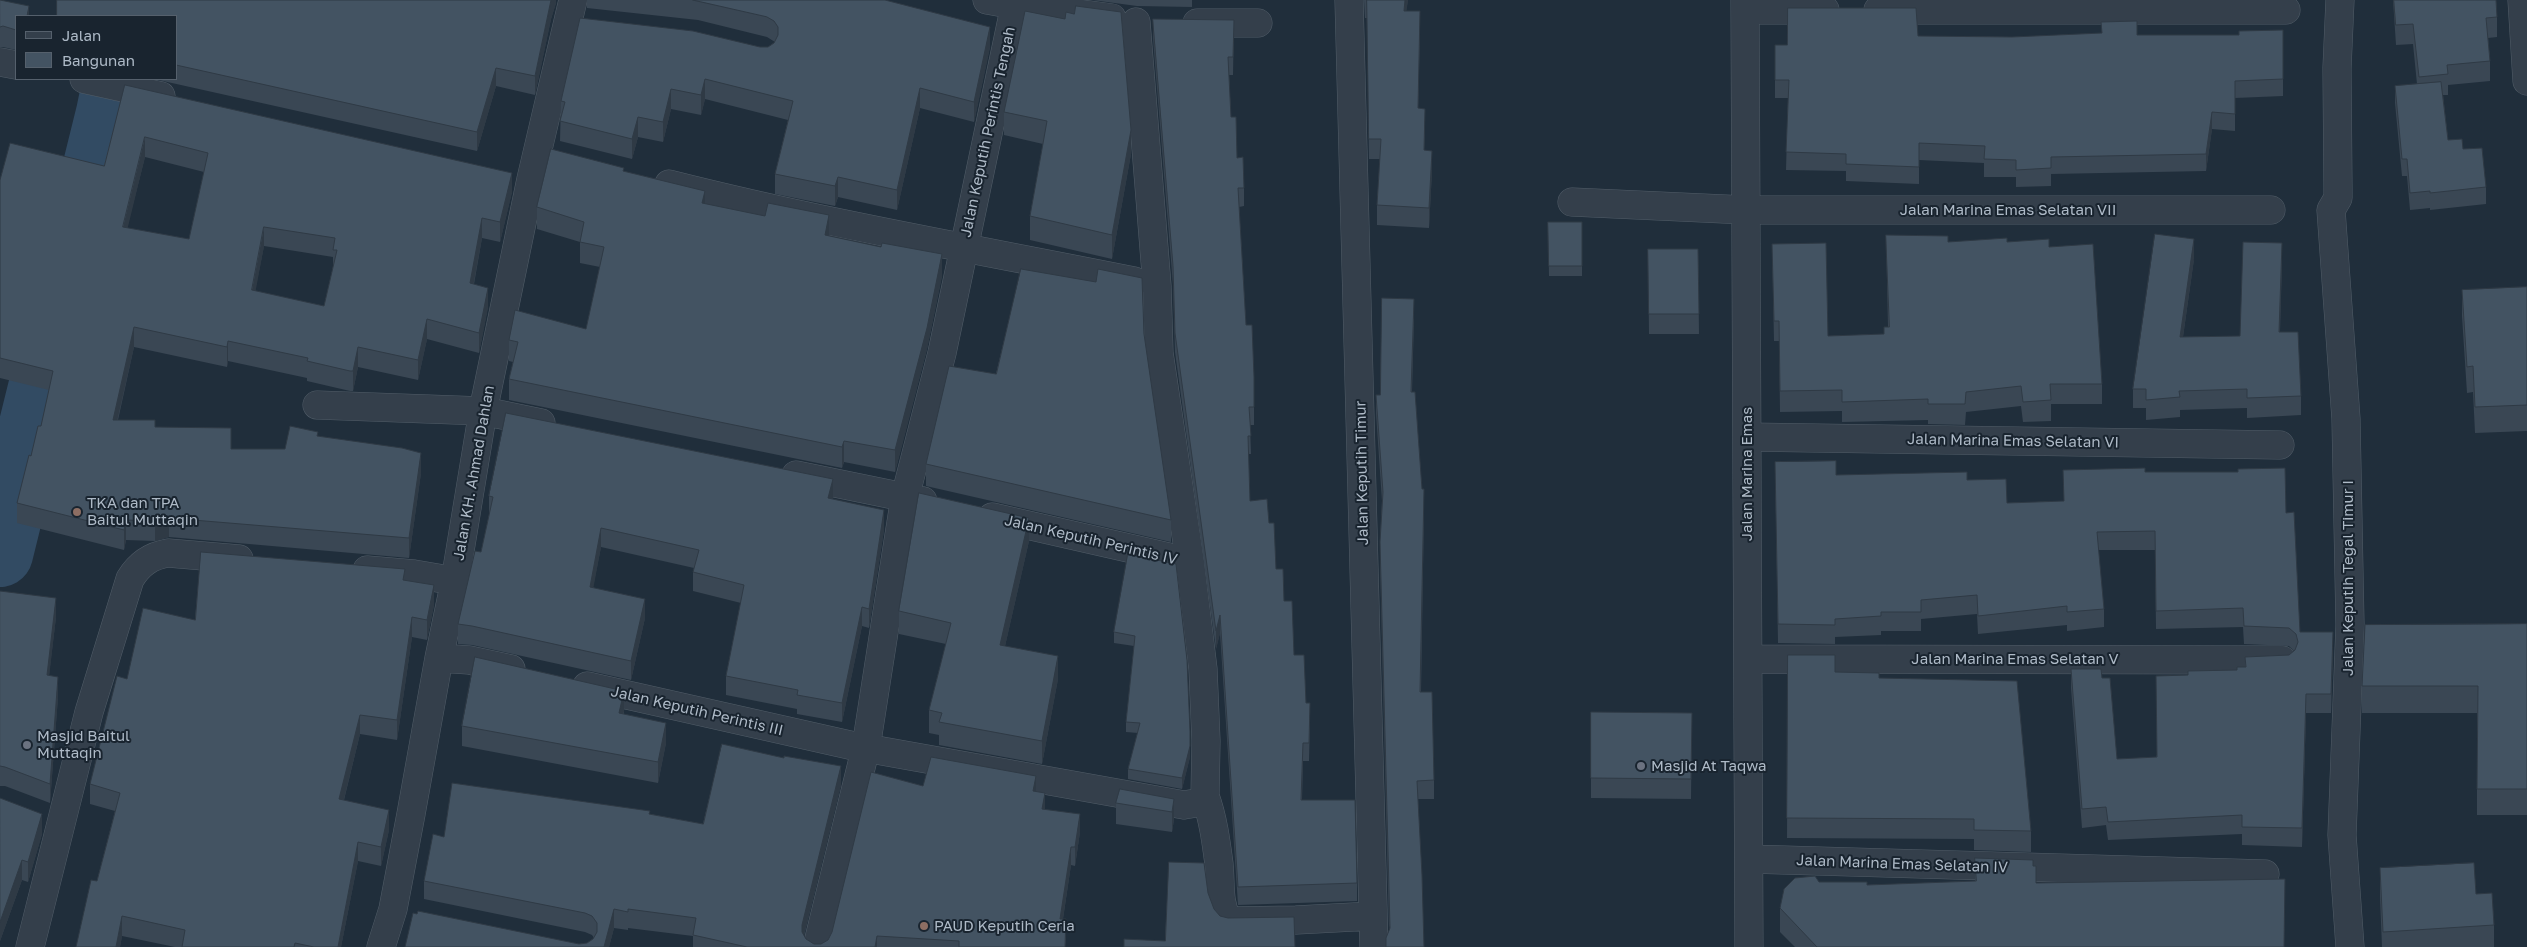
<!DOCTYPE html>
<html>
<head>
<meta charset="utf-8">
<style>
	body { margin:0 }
	#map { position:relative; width:2527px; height:947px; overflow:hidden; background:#202e3b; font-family:"Golos Text",sans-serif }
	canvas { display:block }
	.legend { position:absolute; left:15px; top:15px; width:162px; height:65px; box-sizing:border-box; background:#19242f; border:1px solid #55606c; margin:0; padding:6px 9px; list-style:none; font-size:15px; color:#aebac7 }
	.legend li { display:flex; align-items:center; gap:10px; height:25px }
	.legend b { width:25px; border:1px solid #55606c }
</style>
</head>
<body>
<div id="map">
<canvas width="2527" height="947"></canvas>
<ul class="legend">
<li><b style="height:6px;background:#343f4b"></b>Jalan</li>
<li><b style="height:14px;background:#435362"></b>Bangunan</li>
</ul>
</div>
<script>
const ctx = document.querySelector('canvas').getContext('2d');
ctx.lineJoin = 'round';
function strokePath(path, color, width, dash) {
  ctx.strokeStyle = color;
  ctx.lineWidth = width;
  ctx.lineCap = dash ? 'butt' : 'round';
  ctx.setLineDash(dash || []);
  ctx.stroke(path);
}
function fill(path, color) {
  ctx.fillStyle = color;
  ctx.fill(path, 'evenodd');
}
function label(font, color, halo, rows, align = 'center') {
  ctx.font = font + ' "Golos Text",sans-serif';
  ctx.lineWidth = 4;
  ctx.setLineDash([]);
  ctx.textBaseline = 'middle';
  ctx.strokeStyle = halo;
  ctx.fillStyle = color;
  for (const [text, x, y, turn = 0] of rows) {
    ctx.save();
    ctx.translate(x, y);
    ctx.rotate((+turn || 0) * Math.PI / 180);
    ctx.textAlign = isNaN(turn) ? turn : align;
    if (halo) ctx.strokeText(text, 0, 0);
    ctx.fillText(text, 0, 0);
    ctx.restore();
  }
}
const river = new Path2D(`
	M0,554L109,113L116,79`);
const minor = new Path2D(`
	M987,0L1015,5L1016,0
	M1349,0L1374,947
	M1745,0L1749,947
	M2340,0L2337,68L2338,189V198L2331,210L2346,419L2350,625L2342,835L2350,947
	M2522,0L2527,81
	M1745,10H1825
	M1878,10H2286
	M1197,23H1258
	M0,62L16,65
	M84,79L161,96
	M669,184C823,223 979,250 1134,281
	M1572,202L1746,210H2271
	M317,405L483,411L541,423
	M1747,437L2280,445
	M796,475L923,501
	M992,517L1190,562
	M367,570L414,574L455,581
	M439,658L469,660L511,669
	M1748,659L2282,660
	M587,686L854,746L1184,805L1202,802L1205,796L1206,741L1203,669L1190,562L1159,353L1157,286L1136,22
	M1205,796C1213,818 1216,841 1219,864C1221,884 1218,903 1228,921L1296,920L1373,916
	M1749,859L2265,874
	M30,947L89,712L130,579C139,564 150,556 168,553L239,559
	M381,947L393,909L411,814L439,658L455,581L483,411L531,179L573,0
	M817,947L866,747L905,497L942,353L1015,5L1112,18`);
const wall = new Path2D(`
	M0,0L29,16H16V50L3,47H0Z
	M57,0H556V3L551,19L535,95L496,86L477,151L154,79H176V16Z
	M587,0H885L990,47L974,122L920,108L897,210L838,197L835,206L775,194V174L788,120L705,99L701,115L671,109L663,142L638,137L632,159L560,141L561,101L760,47H768L775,42L767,37L698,20L587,8Z
	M1092,0H1192V7L1137,6Z
	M1364,0H1408L1406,11L1420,32L1418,108L1425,129L1424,151L1432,171L1429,228L1377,225V205L1380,159H1369L1367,18H1365Z
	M2393,0H2496L2497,17V37L2488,38L2490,61V81L2448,85V95H2443L2448,140L2463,149L2486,187V204L2430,210V208L2410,210L2407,176H2402L2395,103V86L2417,84L2413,44L2396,45Z
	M1153,19L1234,20L1233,75H1229L1231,117L1237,158L1244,188V206L1239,207L1246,325L1254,377V425H1250L1251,454H1248L1250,501L1269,523L1276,569L1284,601L1294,655L1310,721L1309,761H1303L1302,800L1357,883V901L1238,905L1220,633L1216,649L1175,352L1173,285L1153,38Z
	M2283,30V96L2235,98V131L2212,129L2206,171L2051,174V186L2016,187V177H1984V163L1919,160V184L1846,181V171L1786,170L1788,98H1775V45H1787L1918,36L2012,37L2137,35H2239Z
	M125,85L512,192L500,242L482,238L474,284L488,307L479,353L427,339L418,380L358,367L353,391H350L307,381V378L228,361L227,367L134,347L118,420L155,427L231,449H285L318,436L421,473L409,558L169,537L155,541L126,540L124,550L17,523V503L41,426L49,390L0,378V180L104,166ZM145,157L204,172L189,239L127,228ZM264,246L333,257V267L324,306L255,291Z
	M1004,112L1131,130V154L1112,259L1030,240V216L1043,144L1004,135Z
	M624,171L705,204L829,236L942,276L927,349L895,472L844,462L842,468L509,400V379L513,362L509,361V340L586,329L600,267L580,263V242L537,229V207Z
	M1548,222H1582V276H1549Z
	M1886,235L1948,242H2007L2049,247L2102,384V404H2051V421L2023,422L2021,406L1966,412L1965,425L1928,424V420L1842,422V411L1780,412L1779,341H1774L1772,244L1828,336L1884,334L1888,327Z
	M1648,249H1698L1699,334H1649Z
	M2194,259L2183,337L2240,336L2282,262L2280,332L2301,396V415L2247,418V408L2180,410V417L2146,420V408H2133V389Z
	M2527,287V431L2475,433L2473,392L2467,393L2462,316V290Z
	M1414,317L1412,392L1424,508L1421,692L1434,780V799H1418L1389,929L1380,561V542L1382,501L1376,413V395H1380Z
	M996,374L1171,520V542L926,486V464Z
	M1775,462L1836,475L1967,480L2007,503L2063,501L2145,472L2286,513L2300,632L2333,651L2331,713H2306L2302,847L2242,845V834L2108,840L2106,825L2082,828L2071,688V669L2102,678L2117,759L2156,757L2188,675L2237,670L2245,667V657L2289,655L2294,651L2289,646L2244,644L2243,627L2156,629L2155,550H2098L2104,609V627L2067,631V625L1978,634L1977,614L1921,619V631H1881V635L1835,637V644L1778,643Z
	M489,496L833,498V499L884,530L869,628L862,626L842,722L797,714V709L726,695V676L741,603L693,591V572L694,568L601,547L593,587L645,618L631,680L472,645L458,644V624L481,552L489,515Z
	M1029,541L1005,646L1058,679L1042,764L939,745V735L929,733V710L946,644L899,634V611Z
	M1128,554L1190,757L1182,789L1128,779V769L1138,733L1126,732V722L1134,646L1114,643V632Z
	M405,581L434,605L427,640L412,637L397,740L360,734L344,800L389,830L381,866L358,861L341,947H175L122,936L120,947H76L97,881L115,811L90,804V784L127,679L195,620Z
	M0,593L56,617L49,675L58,697L50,803L5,786H0Z
	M2527,624V815H2477V713H2362V686Z
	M1788,655L1835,672L1879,678L2031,831V852L1974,850V839L1787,838Z
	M624,711V714L666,743L658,783L462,746V726Z
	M1591,712L1692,713L1691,799L1591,798Z
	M841,785L804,936L806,939L814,944H821L828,940L923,786L1036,792L1045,809L1080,832L1075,866L1071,865L1063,919L1066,938L1065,947H693V936L628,928V930L614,928L609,947H405L579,944L587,943L594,938L592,935L585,932L424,899V881L444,837L650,814L703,824Z
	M0,798L42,834L28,882L22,880L0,941Z
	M1174,799V819L1172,832L1116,824V803Z
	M1975,858L2033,866L2036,883L2285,947H1795L1780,932V908L1819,882L1867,885L1975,881Z
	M2380,868L2476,894L2494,925V947H2382L2380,897Z`);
const shadedWall = new Path2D(`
	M551,0H556V3L551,19L535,95V76Z
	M1405,0H1408L1404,31V11Z
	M29,6V16H27Z
	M990,27V47L974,122V102Z
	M496,68V86L477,151V132Z
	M705,79V99L701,115V95Z
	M920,88V108L897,210V190Z
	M671,89V109L663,142V122Z
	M2212,112V129L2206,171V154Z
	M638,117V137L632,159V139Z
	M1131,130V154L1112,259V235Z
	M145,137V157L123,247V227Z
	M1432,151V171L1429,228V208Z
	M512,173V192L500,242V222Z
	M838,177V197L835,206V186Z
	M705,191V212L702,203Z
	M829,215V237L825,235Z
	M482,218V238L470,303V283Z
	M264,227V246L252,310V290Z
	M2194,239V259L2180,357V337Z
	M2282,243V262L2279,352V332Z
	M942,254V276L927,349L895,472V450Z
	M488,288V307L479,353V333Z
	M427,319V339L418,380V360Z
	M134,327V347L113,439V420Z
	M228,341V361L227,367V347Z
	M358,347V367L353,391V371Z
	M844,441V462L842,468V447Z
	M421,453V473L409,558V538Z
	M833,479V498L828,517V498Z
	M884,510V530L869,628V609Z
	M169,518V537L155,541V521Z
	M1029,518V541L1000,668V645Z
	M126,520V540L124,550V530Z
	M601,528V547L590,606V587Z
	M434,585V605L427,640V620Z
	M56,598V617L47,695V675Z
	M645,599V618L631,680V661Z
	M862,607V626L842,722V703Z
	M1220,615V633L1216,649V631Z
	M412,617V637L397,740V720Z
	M2333,632V651L2331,713V694Z
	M1058,656V679L1042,764V741Z
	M58,677V697L50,803V784Z
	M624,691V711L619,734V713Z
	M2306,694V713L2302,847V828Z
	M360,715V734L339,819V799Z
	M666,723V743L658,783V762Z
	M1190,731V757L1182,789V778Z
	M841,766V785L802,943V925Z
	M1036,776V794L1033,791Z
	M1045,793V811L1042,809Z
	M1174,799V819L1172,832V812Z
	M389,810V830L381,866V847Z
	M42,814V834L28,882V862Z
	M1080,814V832L1075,866V847Z
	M358,842V861L341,947H338Z
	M1071,847V865L1060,938V919Z
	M22,860V880L0,941V922Z
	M614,909V928L609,947H604Z
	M122,916V936L120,947H116Z
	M877,936V947H875Z`);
const building = new Path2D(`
	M0,0L29,6L27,16H16V30L3,26L0,27Z
	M57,0H551L535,76L496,68L477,132L176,65V16H57Z
	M693,0H885L990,27L974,102L920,88L897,190L838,177L835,186L775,174L793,101L705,79L701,95L671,89L663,122L638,117L632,139L560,121L565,102L561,101L580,18L693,31L760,47H768L774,43L778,35V27L774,21L767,17Z
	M1367,0H1405L1404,11H1420L1418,108L1425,109L1424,150L1432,151L1429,208L1377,205L1381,139H1369Z
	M2394,0H2496L2497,17L2486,18L2490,61L2447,65L2448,74L2419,77L2413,24L2396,25Z
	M1076,6L1121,12L1131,130L1112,235L1030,216L1047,121L1004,112L1025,11L1065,19L1066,12L1074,14Z
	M1788,8H1916L1918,36L2012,37L2102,33L2101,22L2137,21V35H2239V31L2283,30V79L2235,81V114L2212,112L2206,154L2051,157V168L2016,170V160L1984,159L1985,146L1919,143V167L1846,164V154L1786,152L1789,80H1775V45H1787Z
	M1153,19L1234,20L1233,57H1228L1231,117H1236L1237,158L1243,157L1244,188H1238L1246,325H1252L1254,377V407H1249L1251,436H1248L1250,501L1267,499L1269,523H1274L1276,569H1283L1284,601H1292L1294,655H1304L1306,703H1310L1309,743H1303L1301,800H1355L1357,883L1238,887L1220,615L1216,631L1175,333L1173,266Z
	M2441,82L2448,140L2462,139L2463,149L2482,148L2486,187L2430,193V191L2410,193L2407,159H2402L2395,86Z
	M125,85L512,173L500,222L482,218L470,283L488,288L479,333L427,319L418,360L358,347L353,371H350L307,361L308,358L228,341L227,347L134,327L113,420H155V427L231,428V449H285L290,426L318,432L317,436L402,448L421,453L409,538L169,518L155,521L126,520L124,530L17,503L29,455L31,456L38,426H41L53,371L0,358V180L10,143L104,166ZM145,137L208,153L189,239L123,227ZM264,227L335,238L333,250H337L324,306L252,290Z
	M551,149L624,168L623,171L705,191L702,203L765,216L768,203L829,215L825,235L881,247L882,243L942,254L927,328L895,450L844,441L842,447L509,379L518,342L509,340L515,310L586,329L604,247L580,242L584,222L537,207Z
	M1548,222H1582V266H1549Z
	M2155,234L2194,239L2180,337L2240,336L2243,242L2282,243L2279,332H2298L2301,396L2247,398V389L2179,391L2180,397L2146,400V389H2133Z
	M1886,235L1948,236V242L2007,238V242L2049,239V247L2093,244L2102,384H2050L2051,400L2023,402L2021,386L1966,392L1965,404H1928V399L1842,402V390L1780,391L1779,321H1774L1772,244L1826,243L1828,336L1884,334V327H1889Z
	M1648,249H1698L1699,314H1649Z
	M1021,269L1096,282L1098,269L1142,278L1144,334L1171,520L926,464L949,366L996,374Z
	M2527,287V405L2475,407L2473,366L2467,367L2462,290Z
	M1382,298L1414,299L1411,392H1415L1422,489H1424L1420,692H1432L1434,780L1417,781L1422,875L1424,947H1386V938L1390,928L1380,542L1383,492L1376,395H1380Z
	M506,413L833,479L828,498L884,510L869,609L862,607L842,703L797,695L798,690L726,676L744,585L693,572L699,550L601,528L590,587L645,599L631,661L472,626L458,624L475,551L481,552L493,497L489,496Z
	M1836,461V475L1967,472V480L2006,479L2007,503L2064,501L2063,470L2145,468V472H2238V469L2285,468L2286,513L2294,512L2300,632H2333L2331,694H2306L2302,828L2242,827V815L2108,822L2106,807L2082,809L2071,669H2101L2102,678H2110L2117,759L2157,757L2156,676L2188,675V671L2237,670V667H2246L2245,657L2289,655L2295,650L2298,642L2296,634L2289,628L2244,626L2243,608L2156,611L2155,531L2097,532L2104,609L2067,612V606L1978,616L1977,595L1921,600V612H1881V616L1835,619V625L1778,624L1775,462Z
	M919,493L1029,518L1000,645L1058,656L1042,741L939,722L942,713L929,710L951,623L899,611Z
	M201,552L405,569L403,580L434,585L427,620L412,617L397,720L360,715L339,799L389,810L381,847L358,842L338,947H314L295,943L294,947H182L185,930L122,916L116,947H76L91,880L97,881L120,793L90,784L117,676L127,679L143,608L195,620Z
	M1128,554L1176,564L1187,660L1190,731V746L1182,778L1128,769L1140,723L1126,722L1135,636L1114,632Z
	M0,591L56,598L47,675L58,677L50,784L5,767L0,766Z
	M2527,624V789H2477L2478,686H2362L2365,625Z
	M1788,655H1835V672L1879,673V678L2017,681L2031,831L1974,830V819L1787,818Z
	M475,657L624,691L619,713L666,723L658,762L462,726Z
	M1591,712L1692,713L1691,779L1591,778Z
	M722,744L784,758V756L841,766L802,925V932L806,939L814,944H821L828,940L832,932L871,772L923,786L931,757L1036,776L1033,791L1045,793L1042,809L1080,814L1075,847H1071L1060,919H1066L1065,947H959V941L877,936L875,947H747L693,935L696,918L628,909V912L614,909L604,947H405L413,913L417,914L418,911L579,944L587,943L593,939L597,932V923L592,916L585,913L424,881L433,834L444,837L452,783L650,811L649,814L703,824Z
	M1120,789L1174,799L1172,812L1116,803Z
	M0,798L42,814L28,862L22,860L0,922Z
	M1975,858L2033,860V866H2036V883L2285,879L2284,947H1817L1780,908L1784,889L1795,878L1815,876L1819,882H1867V885L1976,881Z
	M1169,862L1204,863L1208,893L1214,909L1220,916L1228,918L1294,917L1295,947H1124V939L1165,941Z
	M2474,863L2476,894L2492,893L2494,925L2383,932L2380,868Z`);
const markers = [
	[77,512,5,"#8d6e63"],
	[27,745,5,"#6b7280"],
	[1641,766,5,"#6b7280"],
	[924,926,5,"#8d6e63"]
];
const streetNames = [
	["Jalan Keputih Perintis Tengah",988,132,-78],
	["Jalan Marina Emas Selatan VII",2008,210],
	["Jalan Marina Emas Selatan VI",2013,441,1],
	["Jalan KH. Ahmad Dahlan",474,473,-80],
	["Jalan Keputih Timur",1362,473,-91],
	["Jalan Marina Emas",1747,474,-90],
	["Jalan Keputih Perintis IV",1091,540,13],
	["Jalan Keputih Tegal Timur I",2348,578,-90],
	["Jalan Marina Emas Selatan V",2015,659],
	["Jalan Keputih Perintis III",697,711,13],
	["Jalan Marina Emas Selatan IV",1902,864,2]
];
const poiNames = [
	["TKA dan TPA",87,503],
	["Baitul Muttaqin",87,520],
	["Masjid Baitul",37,736],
	["Muttaqin",37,753],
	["Masjid At Taqwa",1651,766],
	["PAUD Keputih Ceria",934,926]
];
strokePath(river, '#324b63', 66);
strokePath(minor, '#515d68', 29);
strokePath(minor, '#343f4b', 28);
fill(wall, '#3a4754');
fill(shadedWall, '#2f3a45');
fill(building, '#435362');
strokePath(building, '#2f3a45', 1);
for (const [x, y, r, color] of markers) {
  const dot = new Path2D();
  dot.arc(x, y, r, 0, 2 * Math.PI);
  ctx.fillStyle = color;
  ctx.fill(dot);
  strokePath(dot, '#19242f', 2);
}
label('15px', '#aebac7', '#19242f', streetNames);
label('15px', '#aebac7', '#19242f', poiNames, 'left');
</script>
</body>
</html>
